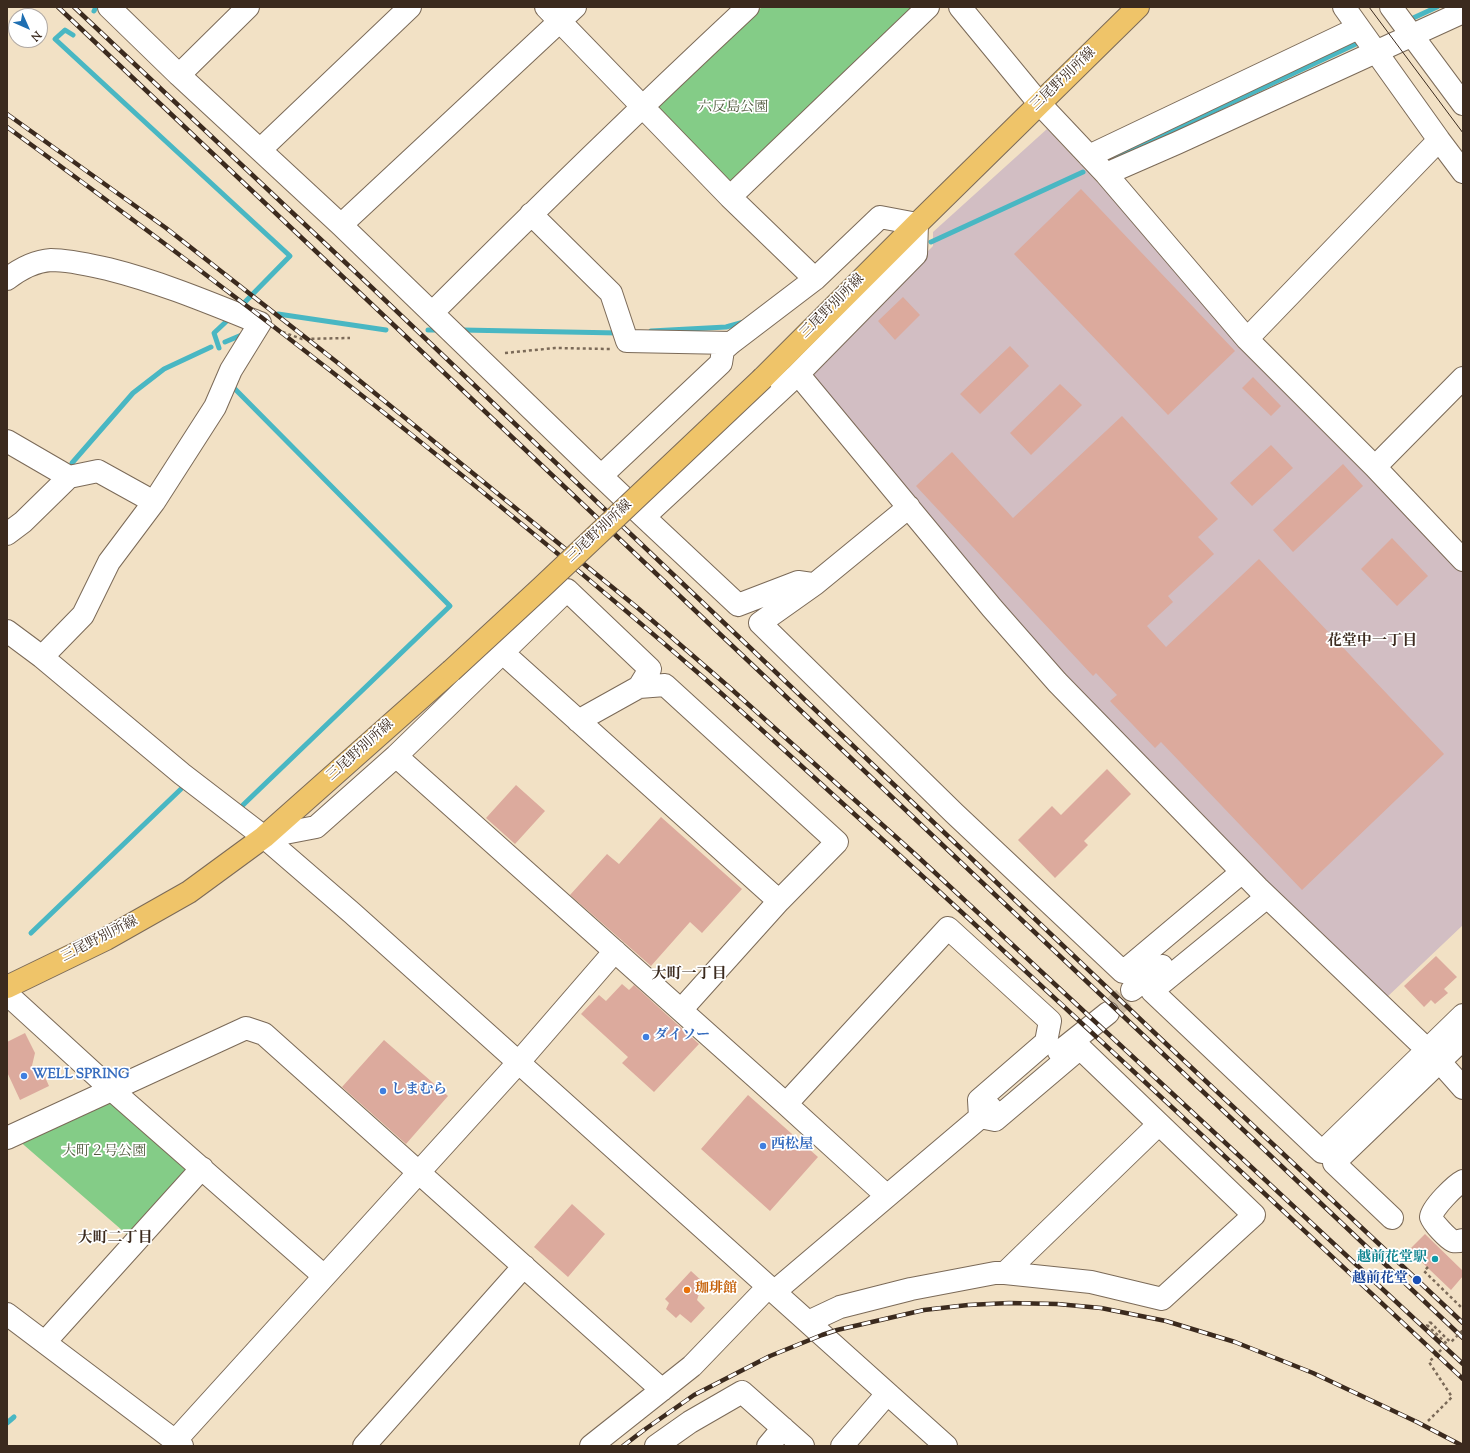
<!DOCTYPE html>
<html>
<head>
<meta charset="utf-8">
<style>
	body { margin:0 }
	#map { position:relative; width:1470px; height:1453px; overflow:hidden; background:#f2e1c5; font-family:"Sorts Mill Goudy",serif }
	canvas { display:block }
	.frame { position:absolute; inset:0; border:8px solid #3b2a1e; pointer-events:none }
	.north { position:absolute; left:8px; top:8px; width:40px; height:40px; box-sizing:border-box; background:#fff; border:1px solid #b1aaa5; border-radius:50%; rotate:135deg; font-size:11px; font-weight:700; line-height:16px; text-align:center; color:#3b2a1e }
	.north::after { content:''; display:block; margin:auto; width:14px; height:18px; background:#1f6fb2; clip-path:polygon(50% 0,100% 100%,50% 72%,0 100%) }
</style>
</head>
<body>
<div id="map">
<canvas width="1470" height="1453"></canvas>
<div class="frame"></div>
<div class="north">N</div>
</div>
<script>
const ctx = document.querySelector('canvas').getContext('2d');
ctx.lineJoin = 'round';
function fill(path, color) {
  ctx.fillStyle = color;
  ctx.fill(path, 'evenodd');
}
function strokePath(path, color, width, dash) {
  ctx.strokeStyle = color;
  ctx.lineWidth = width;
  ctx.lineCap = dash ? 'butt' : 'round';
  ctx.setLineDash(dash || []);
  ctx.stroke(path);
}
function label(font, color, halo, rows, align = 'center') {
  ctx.font = font + ' "Sorts Mill Goudy","Noto Serif JP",serif';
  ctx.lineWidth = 3.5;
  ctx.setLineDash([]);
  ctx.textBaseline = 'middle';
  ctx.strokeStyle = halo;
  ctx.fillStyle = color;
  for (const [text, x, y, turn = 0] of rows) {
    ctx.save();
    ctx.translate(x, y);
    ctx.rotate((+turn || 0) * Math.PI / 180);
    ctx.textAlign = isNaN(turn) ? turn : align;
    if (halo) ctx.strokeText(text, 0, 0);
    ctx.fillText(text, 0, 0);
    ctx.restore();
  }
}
const industrial = new Path2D(`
	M1047,129L1463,568V925L1385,999L1065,683L805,375L933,246V232Z`);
const green = new Path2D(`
	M762,7H921L732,187L654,108Z
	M112,1097L193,1168L131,1238L17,1139Z`);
const stream = new Path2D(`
	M94,11L96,7
	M1411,19L1437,7
	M73,35L65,30L55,39L290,256L243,304
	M1111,159L1358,43
	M931,242L1083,172
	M278,314L386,330
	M428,330H439
	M462,330L619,333
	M651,331L726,327L744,322
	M225,342L244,334
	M219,348L214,333L230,318
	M234,388L450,606L243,805
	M72,463L133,393L164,369L211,347
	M31,933L181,789
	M7,1423L14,1417`);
const building = new Path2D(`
	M1081,189L1235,351L1168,415L1014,254Z
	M903,297L920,315L895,340L878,321Z
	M1010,346L1029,366L980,414L960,394Z
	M1253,377L1281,406L1271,416L1242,388Z
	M1060,384L1082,405L1031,455L1010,433Z
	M1122,416L1218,519L1198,537L1214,554L1168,596L1173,602L1147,626L1166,647L1259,559L1444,754L1302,890L1161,742L1155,748L1110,701L1117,695L1096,673L1093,676L916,486L952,452L1013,518Z
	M1271,445L1293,468L1252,506L1230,483Z
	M1343,464L1363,486L1293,552L1273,530Z
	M1392,538L1428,576L1397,606L1361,569Z
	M1107,769L1131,794L1084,841L1088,845L1055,878L1018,840L1052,806L1061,815Z
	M516,785L545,811L515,844L486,818Z
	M661,817L742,889L702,933L690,922L651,966L570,895L607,854L619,864Z
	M1436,956L1457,977L1444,989L1448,993L1435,1004L1431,1000L1424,1007L1404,986Z
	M622,984L629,990L634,985L699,1044L654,1092L622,1063L628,1057L581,1014L599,995L606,1001Z
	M25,1033L35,1053L31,1070L41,1068L49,1086L20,1100L7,1072V1042Z
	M384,1040L448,1096L406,1144L342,1087Z
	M748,1095L818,1157L770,1211L701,1149Z
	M572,1204L605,1234L568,1277L534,1247Z
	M1425,1234L1463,1271V1276L1451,1290L1409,1250Z
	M691,1271L703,1282L697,1300L705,1308L691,1323L680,1314L676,1318L666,1309L669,1303L665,1299Z`);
const minorTunnel = new Path2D(`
	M1108,1013L1132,990`);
const path = new Path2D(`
	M277,330L302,339L350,338
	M505,353L555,348L610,349
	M1428,1267L1424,1271L1463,1309
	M1430,1322L1447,1339
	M1428,1421L1452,1397L1429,1362L1447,1344L1427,1325L1430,1322`);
const minor = new Path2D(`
	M109,7L179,75L341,225L601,476L721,363L723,350L731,343L815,279L880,217L917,224L916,254L798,374L992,608L1057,682L1258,888L1439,1061L1463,1088
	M546,7L730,197L815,279
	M960,7L1039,103L1106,174L1247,339L1375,467L1463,560
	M1344,7L1439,140L1463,172
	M1391,7L1463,104
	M179,75L248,7
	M260,150L410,7
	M1089,156L1358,28
	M1106,174L1177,143L1463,12
	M730,197L928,7
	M531,214L611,293L627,341L731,343
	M341,225L575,7
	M7,279C20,269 35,261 51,260C70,260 90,265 108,269C160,282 210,303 260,323L231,370L215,407L154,502L109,562L83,615L42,657
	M432,313C536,209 641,107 748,7
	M1247,339L1439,140
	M798,374L644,517L738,605L798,582L812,584
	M7,441L69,477L98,471L154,502
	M1375,467L1463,378
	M601,476L643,516
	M909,507L815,584L760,623L954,813L1123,972L1242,872
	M7,534L23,522L69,477
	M7,631L42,657L182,774L264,837L352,913L946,1446
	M503,653L779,901
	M639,687L665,685L837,842L779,901L681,1010
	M396,756L786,1104L887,1196
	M264,837L316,827L396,756L567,590L650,669L639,687L578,721
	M1267,897L1152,991L1322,1152L1463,1015
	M1132,990L1162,966
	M7,994L112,1090L324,1276
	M1059,1052L1108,1013
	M786,1104L948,928L1050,1021L1046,1042L979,1100L980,1117L995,1120L1080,1048L1254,1215L1162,1299L1091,1282L1005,1273H995L911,1289L840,1307L808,1322
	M7,1138L246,1028L264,1034L662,1390
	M1463,1181C1455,1185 1432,1208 1431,1217C1433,1223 1447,1238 1453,1241C1457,1242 1460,1241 1463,1240
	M1392,1218L1334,1163L1463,1039
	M1005,1273L1159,1124
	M774,1292L991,1108
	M7,1314L182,1446
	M45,1342L202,1168
	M175,1441L518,1063L615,951
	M364,1446L524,1266
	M591,1446L692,1366L768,1287
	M656,1446L690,1422L742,1392L803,1446
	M768,1446L783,1428
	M842,1446L887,1394`);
const major = new Path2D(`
	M763,378L917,224L1138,7
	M7,987L106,939L189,892L264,837L451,671`);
const tram = new Path2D(`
	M1369,7L1463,133`);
const rail = new Path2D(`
	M58,7L1463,1338
	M74,7L366,282L1160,1038L1463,1323
	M7,114L166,228L338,363L639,609L729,687L916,855L1463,1364
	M7,127C246,301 481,484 704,678C764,731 823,786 883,840C1078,1018 1270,1199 1463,1379
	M623,1446L644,1430L694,1395L770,1356L822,1335L837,1330L924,1310L968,1305L1009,1303L1057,1304L1101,1308L1166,1321L1235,1342L1313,1373L1417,1422L1463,1446`);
const pathBridge = new Path2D(`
	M1447,1339L1451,1342L1463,1330`);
const majorBridge = new Path2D(`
	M451,671L542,587L763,378`);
const markers = [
	[646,1037,4,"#3f7fe0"],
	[24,1076,4,"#3f7fe0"],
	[383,1091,4,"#3f7fe0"],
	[763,1146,4,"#3f7fe0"],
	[1435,1259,4,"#0f9aa8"],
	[1417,1280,5,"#1a4fb4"],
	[687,1290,4,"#e8710a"]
];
const streetNames = [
	["三尾野別所線",1064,80,-44],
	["三尾野別所線",833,307,-45],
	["三尾野別所線",600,532,-43],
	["三尾野別所線",361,751,-42],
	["三尾野別所線",100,940,-27]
];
const parkNames = [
	["六反島公園",733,109],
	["大町２号公園",104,1153]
];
const shopNames = [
	["ダイソー",654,1037],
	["WELL SPRING",32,1076],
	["しまむら",391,1091],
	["西松屋",771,1146]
];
const cultureNames = [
	["越前花堂駅",1427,1259]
];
const transitNames = [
	["越前花堂",1408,1280]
];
const foodNames = [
	["珈琲館",695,1290]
];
const neighbourhoodNames = [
	["花堂中一丁目",1372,642],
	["大町一丁目",689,975],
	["大町二丁目",115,1239]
];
fill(industrial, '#d2bec3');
fill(green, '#84cc87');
strokePath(stream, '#49b7c3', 5);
fill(building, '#dcaa9d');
strokePath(minorTunnel, '#cdbca4', 22, [22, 11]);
strokePath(minor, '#7b6a58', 24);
strokePath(major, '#7b6a58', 24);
strokePath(path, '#7b6a58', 2.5, [3, 3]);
strokePath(minor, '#fff', 22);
strokePath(major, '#efc469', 22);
strokePath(tram, '#3b2a1e', 1);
strokePath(rail, '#3b2a1e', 4.5);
strokePath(rail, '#fff', 3, [9]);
strokePath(majorBridge, '#7b6a58', 24, []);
strokePath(pathBridge, '#7b6a58', 2.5, [3, 3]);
strokePath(majorBridge, '#efc469', 22);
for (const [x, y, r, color] of markers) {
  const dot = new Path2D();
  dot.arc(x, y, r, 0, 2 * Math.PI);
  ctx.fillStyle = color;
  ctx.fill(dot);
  strokePath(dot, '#fff', 1.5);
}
label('14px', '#3b2a1e', '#fff', streetNames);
label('14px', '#515b3e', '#fff', parkNames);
label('bold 14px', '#366cbe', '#fff', shopNames, 'left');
label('bold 14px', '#0d838f', '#fff', cultureNames, 'right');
label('bold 14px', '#164399', '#fff', transitNames, 'right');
label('bold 14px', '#c56008', '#fff', foodNames, 'left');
label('bold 15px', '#3b2a1e', '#fff', neighbourhoodNames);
</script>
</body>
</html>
